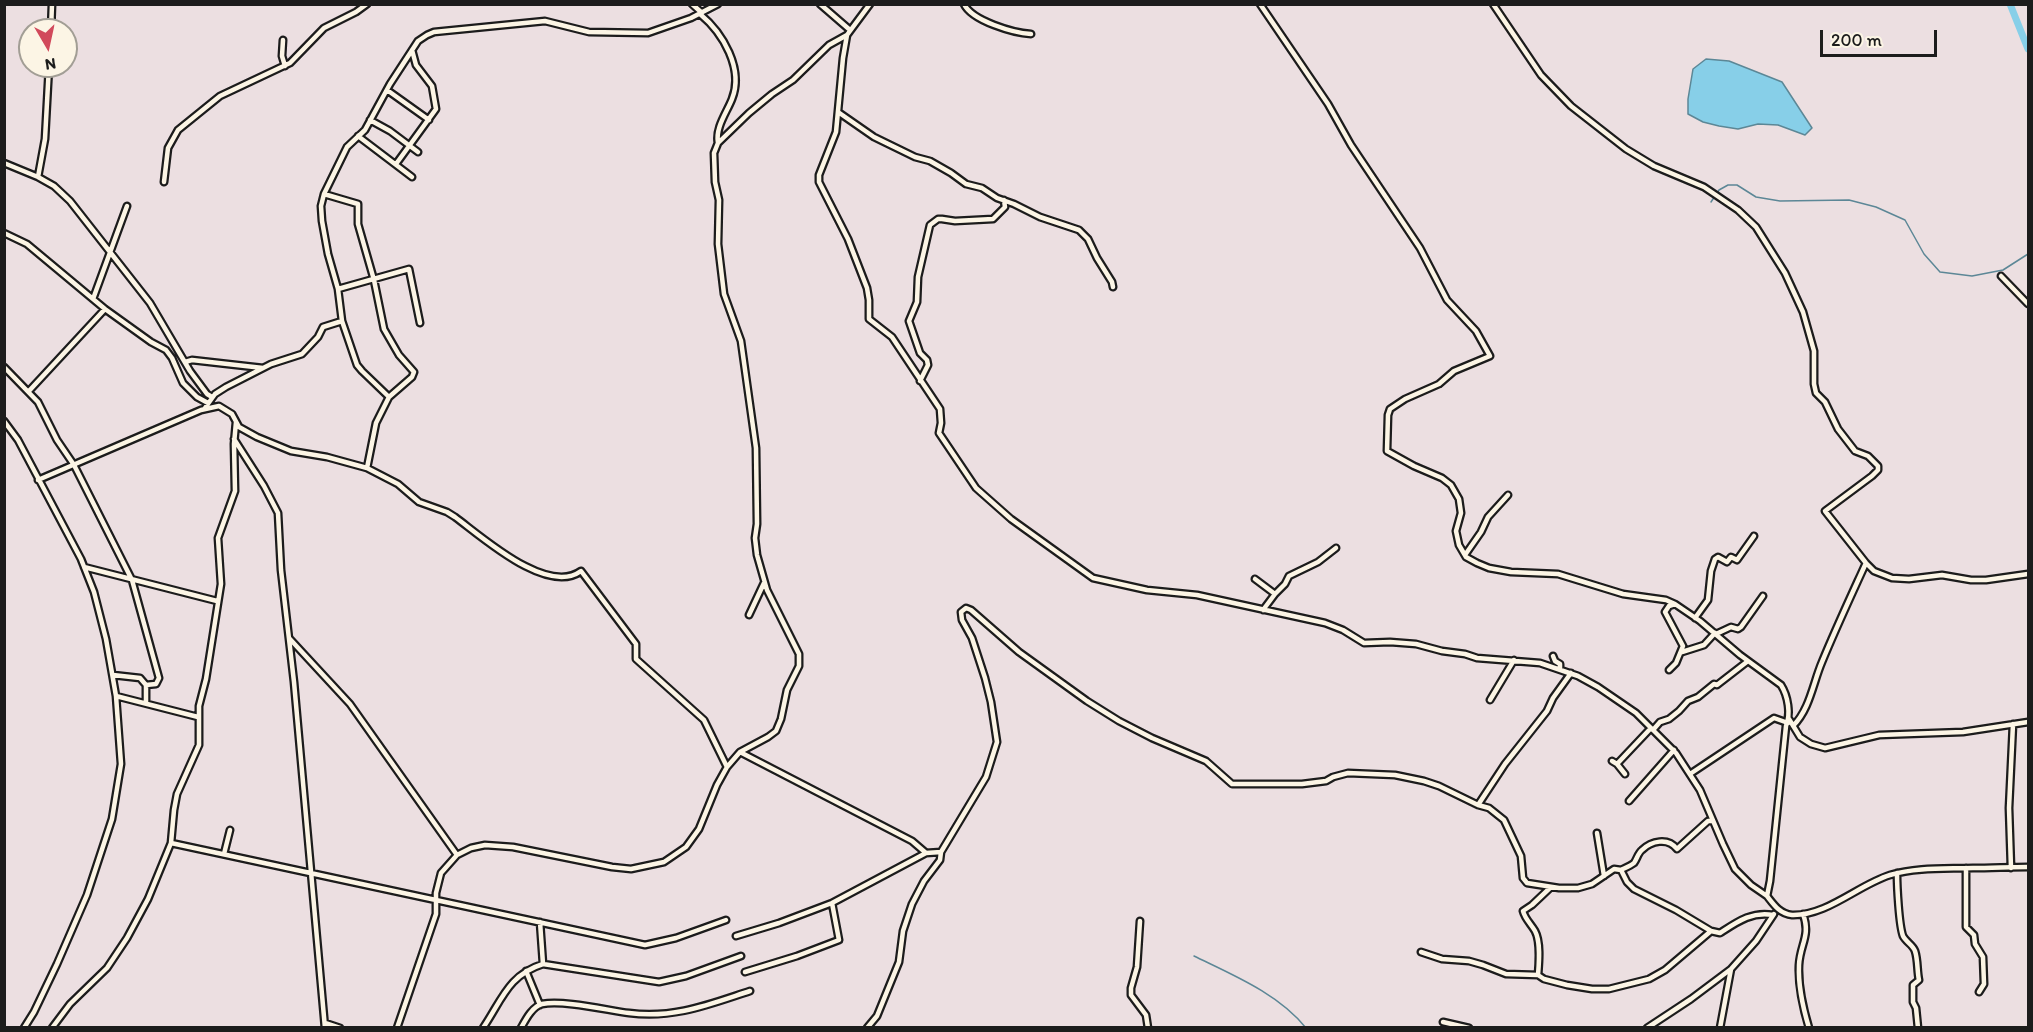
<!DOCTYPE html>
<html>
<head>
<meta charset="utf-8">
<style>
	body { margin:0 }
	#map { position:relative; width:2033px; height:1032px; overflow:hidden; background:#ecdfe1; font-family:Itim,sans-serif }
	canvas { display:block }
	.frame { position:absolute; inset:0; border:6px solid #1c1c1c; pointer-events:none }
	.north { position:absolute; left:18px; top:18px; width:60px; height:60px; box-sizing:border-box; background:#fcf5e5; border:2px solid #a29e95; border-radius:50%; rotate:171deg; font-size:16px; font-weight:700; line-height:24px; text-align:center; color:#1c1c1c }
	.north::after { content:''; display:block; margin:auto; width:21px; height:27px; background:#d1495b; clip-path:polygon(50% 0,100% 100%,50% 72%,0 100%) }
	.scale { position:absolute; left:1820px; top:30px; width:117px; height:27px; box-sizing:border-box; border:3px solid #1c1c1c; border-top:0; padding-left:8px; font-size:18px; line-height:21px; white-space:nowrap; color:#1c1c1c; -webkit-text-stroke:4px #fcf5e5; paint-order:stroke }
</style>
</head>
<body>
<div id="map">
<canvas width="2033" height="1032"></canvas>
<div class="frame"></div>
<div class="north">N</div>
<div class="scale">200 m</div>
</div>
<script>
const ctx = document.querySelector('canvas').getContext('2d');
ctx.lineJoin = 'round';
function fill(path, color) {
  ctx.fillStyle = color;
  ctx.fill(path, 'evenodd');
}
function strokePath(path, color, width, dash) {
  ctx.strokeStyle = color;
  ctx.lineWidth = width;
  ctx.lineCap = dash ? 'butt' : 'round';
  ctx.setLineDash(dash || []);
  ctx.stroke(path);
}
const water = new Path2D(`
	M1706,59L1729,61L1782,82L1812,128L1805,135L1778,125L1758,124L1738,129L1719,126L1703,122L1688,114V99L1693,69Z`);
const stream = new Path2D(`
	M1711,202L1719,190L1728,185H1737L1756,197L1780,201L1849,200L1876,207L1905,220L1924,254L1940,272L1972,276L2003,270L2028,254
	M1194,956C1233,975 1279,994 1306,1028`);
const river = new Path2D(`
	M2010,4L2028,49`);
const minor = new Path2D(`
	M692,4L702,13
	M820,4L850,30
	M870,4L847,35L843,58L836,132L819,175V182L848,239L867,288L869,300V319L892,337L940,409L941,423L939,433L976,488L1011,519L1093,578L1147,590L1197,595L1325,623L1343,630L1364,643L1390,642L1416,644L1442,651L1465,654L1477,658L1540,663L1578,676L1598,687L1636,713L1676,753L1700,790L1723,844L1735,869L1751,885L1767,896
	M964,4C972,21 1014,33 1031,34
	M1260,4L1328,104L1351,145L1420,248L1447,300L1476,331L1490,356L1454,371L1439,384L1405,399L1390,409L1388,415L1387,451L1414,466L1442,478L1451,485L1459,499L1461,513L1456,531L1459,545L1466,557L1477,563L1489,568L1511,572L1558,574L1623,594L1666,600L1675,604L1700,621L1740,655L1781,685C1788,696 1791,714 1786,726L1770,881L1767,896C1774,905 1780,914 1792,915C1827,916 1858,885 1890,875C1917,867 1945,869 1973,868C1991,868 2010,867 2028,867
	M1493,4L1541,75L1571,106L1626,149L1654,166L1704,187L1738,210L1756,227L1785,273L1803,312L1814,351V384L1816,393L1825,402L1838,429L1855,451L1868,456L1878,466V470L1872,476L1825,511L1866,563L1874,571L1892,578L1909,579L1942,575L1971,580H1986L2028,574
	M700,14C723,33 744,69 732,99C727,112 715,128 718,143
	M51,30L52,4
	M283,40L282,56L285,66
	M387,90L429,120
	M838,112L874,137L915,157L930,161L951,173L966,184L982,188L997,198L1014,204L1040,217L1079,230L1088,239L1097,258L1112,282L1113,287
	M370,120L390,131L418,152
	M358,136L412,177
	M4,163L38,177L54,186L70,201L150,303L190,371L207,394L212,397
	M396,164L436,109L432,86L416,65L412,50
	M38,177L45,139L49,66
	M164,182L168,148L178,130L220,96L290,63L324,28L356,12L367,4
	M324,194L358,204V224L374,280L384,329L399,355L414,372L412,377L389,397
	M4,233L27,244L105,309L151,342L166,350L172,358L183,383L197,397L208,403
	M2001,276L2028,304
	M338,289L409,269L420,323
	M93,299L127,206
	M342,321L357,365L362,371L389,397L376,423L367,468
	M185,362L192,360L263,368
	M4,367L38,402L57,440L74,465L132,580L159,678L156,684L146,685
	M920,381L928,365L927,360L920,353L909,321L917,302L918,277L930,225L938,219H942L955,221L993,219L1005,207L1004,200
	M29,391L105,309
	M205,408L215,394L226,387L271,364L302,354L318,337L323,327L342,321L338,289L328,254L322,221L321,206L324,194L347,147L365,130L390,84L418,41L427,35L434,32L545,21L589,32L648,33L691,18L718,4
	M4,421L18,440L81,559L94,592L106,639L116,696L121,764L112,819L87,895L57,964L34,1012L24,1028
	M234,439L264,486L278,513L281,570L294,682L325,1028
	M38,480L201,410L219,406L232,414L239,427L257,437L291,451L327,457L367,468L398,484L419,502L447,512L455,517C481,536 547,596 581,571L636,644V659L704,720L727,767
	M1465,555L1481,532L1488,517L1508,495
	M84,567L217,601
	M1255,579L1275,594L1263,610
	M1275,594L1285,584L1289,576L1318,562L1336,548
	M749,615L764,583
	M1695,618L1708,600L1711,571L1715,559L1718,557L1727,562L1731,557L1737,560L1754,536
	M1716,634L1731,627L1738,629L1741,627L1763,596
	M289,638L350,704L457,855
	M1682,652L1704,645L1715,633
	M1553,656L1555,661L1560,664V669
	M1669,670L1676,663L1683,646L1665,612L1669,606L1675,604
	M113,675L140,678L146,685V703
	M116,696L198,717
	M1490,700L1514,660
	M1789,719L1800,737L1811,744L1825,748L1879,735L1963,732L2028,722
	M1793,726C1810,709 1813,683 1822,662C1836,628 1851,596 1866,563
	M1653,730L1660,722L1669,719L1679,711L1688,701L1698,697L1714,684L1717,685L1748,661
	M740,752L912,841L926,853
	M1612,761L1617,764L1625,774
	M1617,764L1651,728
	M1690,774L1774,718L1788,723
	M1629,801L1674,750
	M1478,805L1505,764L1547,711L1553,698L1571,673
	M1597,833L1604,876
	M171,843L645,945L676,938L726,920
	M224,854L230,830
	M1966,868V927L1974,935L1975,944L1983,957L1984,984L1979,992
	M2011,868L2009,808L2013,724
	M1621,870C1625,868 1630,866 1634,863C1637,859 1638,853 1642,850C1651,841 1668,837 1677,849L1708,821H1713
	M1897,873C1897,886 1899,925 1903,936C1906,942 1913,945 1915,951C1918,960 1917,971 1919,980L1913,985V1002L1916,1008L1918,1028
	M1803,914C1811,936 1800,944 1799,965C1798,985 1803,1008 1809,1028
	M1140,921L1137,967L1131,988V995L1146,1015L1148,1028
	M540,922L543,964
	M736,936L779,923L832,903L926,853L941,852
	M1421,952L1442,959L1469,961L1483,965L1506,974L1538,975L1544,979L1567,985L1592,989H1609L1649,979L1665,970L1711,931L1720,933C1737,922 1752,911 1773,915
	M526,971L540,1005
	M745,972L797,956L839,940L832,903
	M1538,975C1539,963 1541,942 1535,931C1531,924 1525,919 1523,911L1532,905L1551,887
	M1443,1022L1469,1028
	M325,1023L340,1028
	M52,1028L70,1004L107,968L127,938L148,899L171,843L174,810L177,794L199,745V706L206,679L221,584L218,538L235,491L234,444L236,422
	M397,1028L436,914V893L441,873L457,855L471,848L485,845L513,847L612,867L631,869L664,862L686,847L699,829L717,785L727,767L740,752L768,737L776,731L781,719L787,690L799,666V654L767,590L757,555L755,538L757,524L756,448L741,341L724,294L718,244L719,200L715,182L714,153L718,143L749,113L772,94L793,80L829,45L847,35
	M483,1028C502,1000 508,975 543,964L659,982L686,976L741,956
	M521,1028C526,1019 532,1007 542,1004C564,1000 606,1010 629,1013C674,1019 710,1004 750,991
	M867,1028L877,1016L899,962L903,931L912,904L924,881L940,860L941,852L986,777L997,742L991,702L985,678L972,638L962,620L961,612L966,608L971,610L1019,652L1087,701L1119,721L1152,738L1206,761L1232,784H1302L1326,781L1333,777L1348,773L1395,775L1424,781L1439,786L1478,805L1489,808L1504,820L1521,856L1523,878L1527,883L1559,888H1578L1592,884L1614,869L1621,870L1627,882L1634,889L1676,910L1711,931
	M1647,1028L1691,999L1731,969L1756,941L1774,914
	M1720,1028L1731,969`);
fill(water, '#87cfe8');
strokePath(water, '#5c8796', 1.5);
strokePath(stream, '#5c8796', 1.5);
strokePath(river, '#87cfe8', 7);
strokePath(minor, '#1c1c1c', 9);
strokePath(minor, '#fcf5e5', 4.5);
</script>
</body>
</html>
